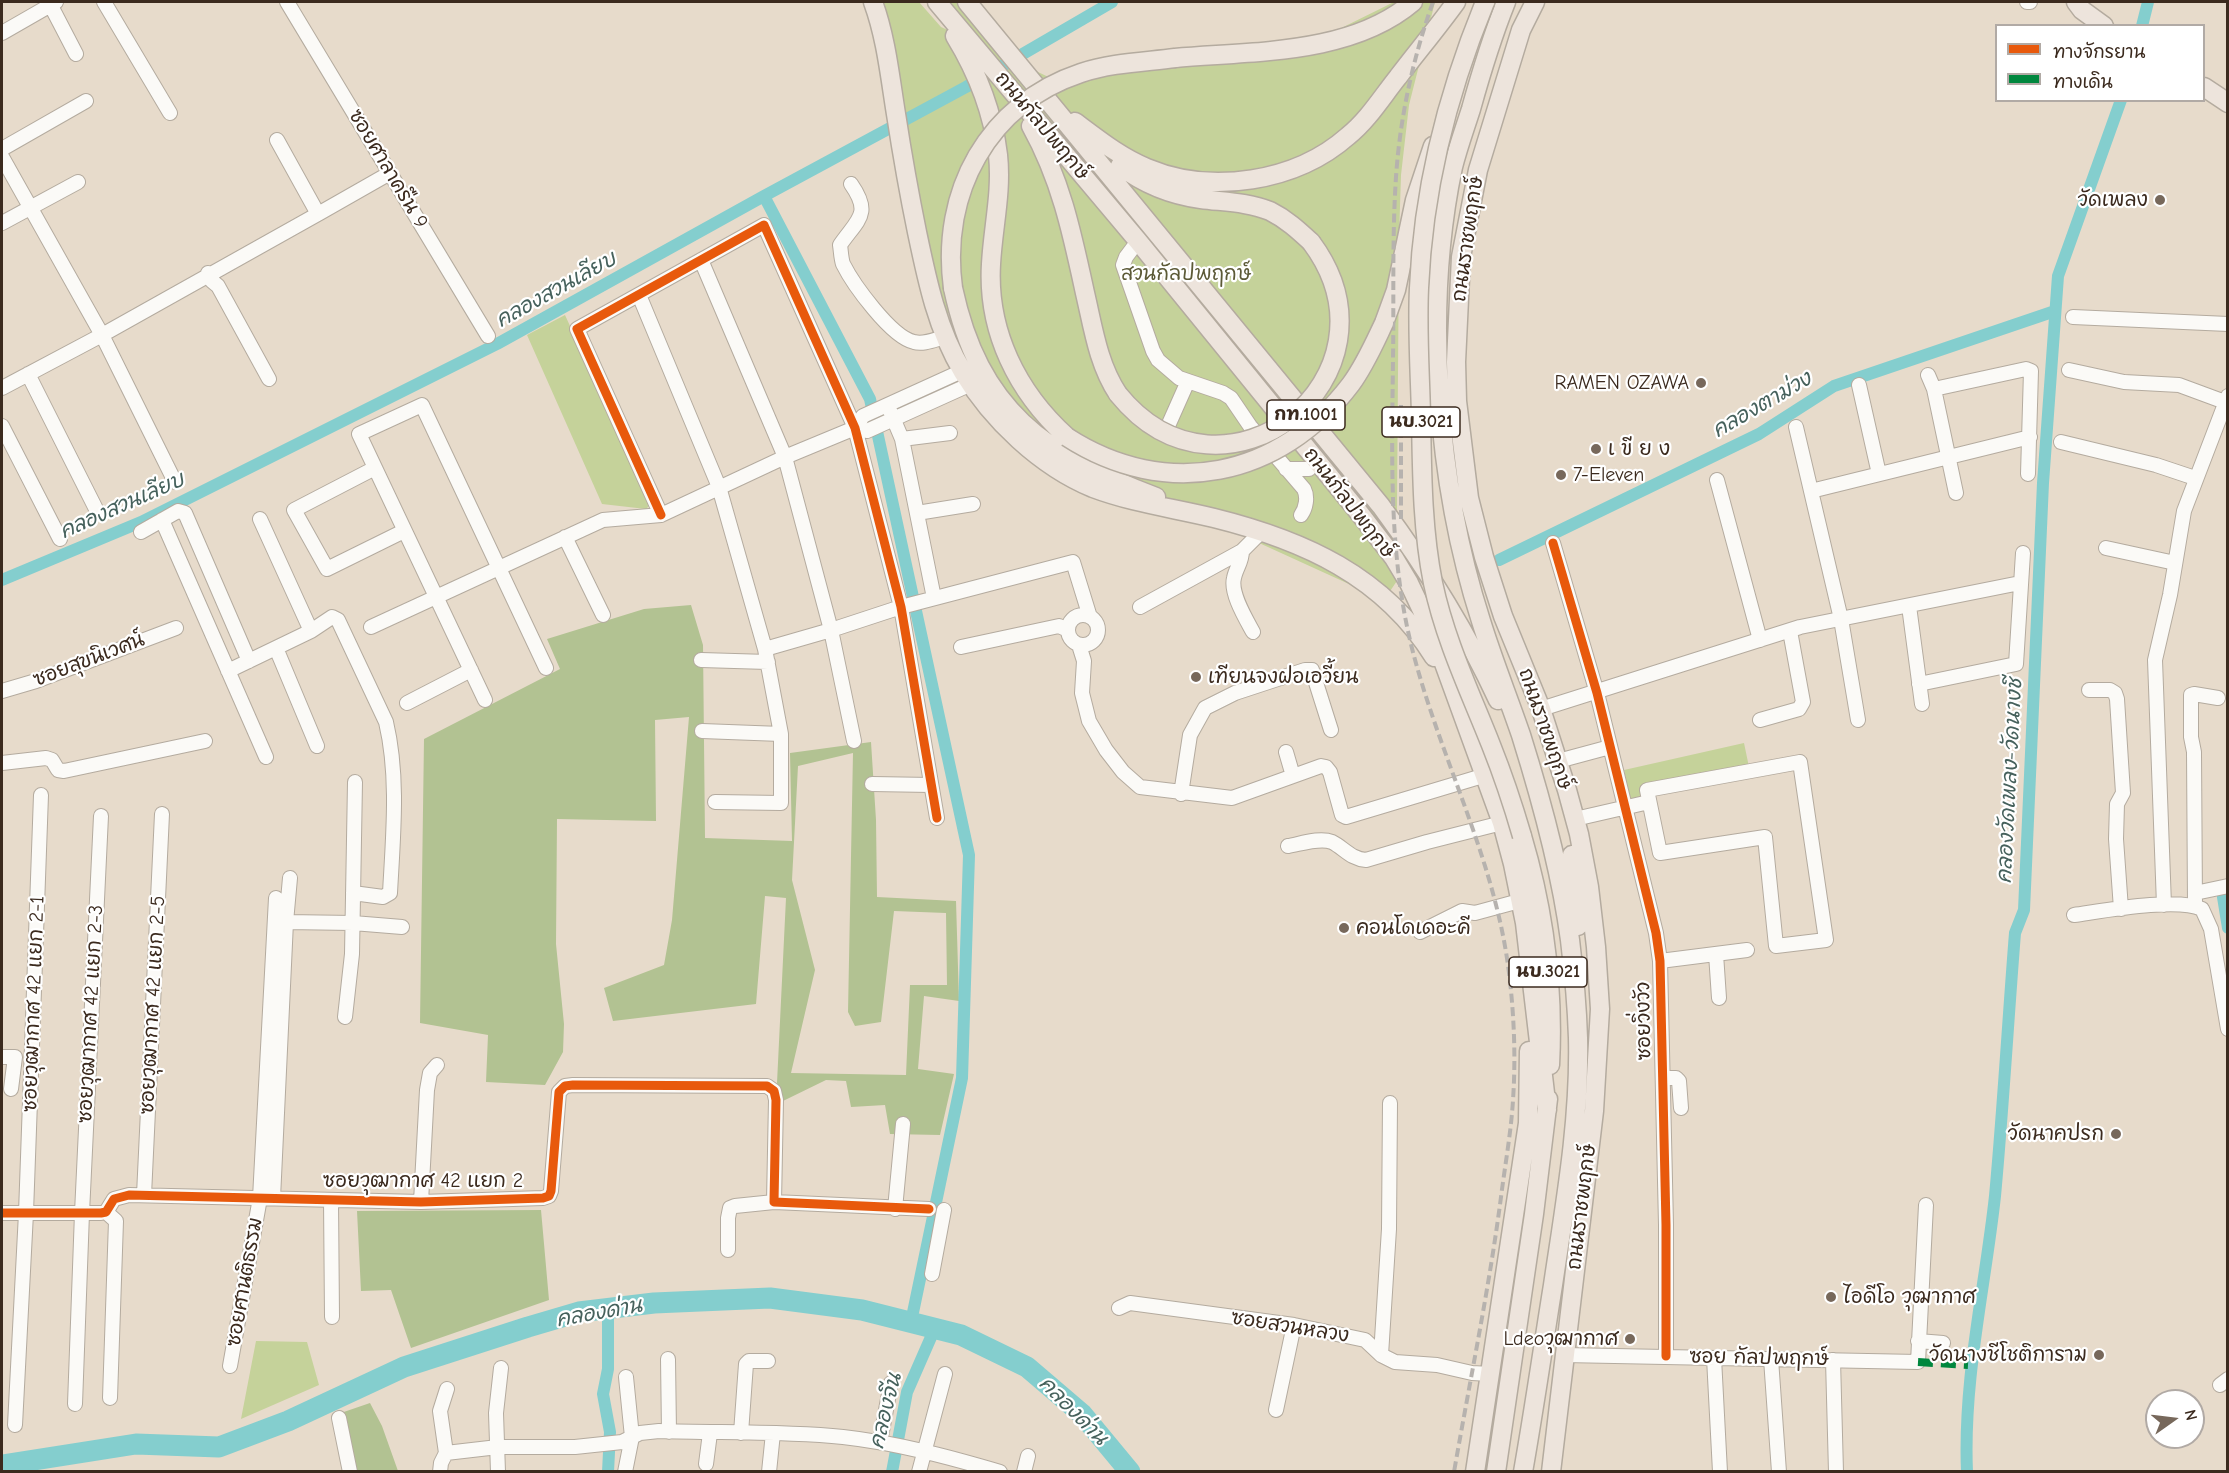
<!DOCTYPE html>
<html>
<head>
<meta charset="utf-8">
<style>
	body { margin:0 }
	#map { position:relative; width:2229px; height:1473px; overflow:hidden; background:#e7dbcb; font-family:"Comic Neue","Playpen Sans Thai",sans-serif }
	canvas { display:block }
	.frame { position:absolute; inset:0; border:3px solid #3b2a1e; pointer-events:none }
	.legend { position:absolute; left:1995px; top:24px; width:210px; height:78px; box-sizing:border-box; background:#fff; border:2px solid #b1aaa5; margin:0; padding:8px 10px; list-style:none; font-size:18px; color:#3b2a1e }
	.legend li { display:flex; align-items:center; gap:12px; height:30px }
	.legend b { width:30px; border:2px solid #b1aaa5 }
	.north { position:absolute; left:2145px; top:1389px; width:60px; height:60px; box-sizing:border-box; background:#fff; border:2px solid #b1aaa5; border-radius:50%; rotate:76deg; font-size:16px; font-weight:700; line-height:24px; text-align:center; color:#3b2a1e }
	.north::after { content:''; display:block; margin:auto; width:21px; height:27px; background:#77685b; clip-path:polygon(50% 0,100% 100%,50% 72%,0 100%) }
</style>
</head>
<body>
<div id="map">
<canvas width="2229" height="1473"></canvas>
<div class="frame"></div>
<ul class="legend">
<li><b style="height:8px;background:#e8590c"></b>ทางจักรยาน</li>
<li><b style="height:8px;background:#00873e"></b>ทางเดิน</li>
</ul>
<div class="north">N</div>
</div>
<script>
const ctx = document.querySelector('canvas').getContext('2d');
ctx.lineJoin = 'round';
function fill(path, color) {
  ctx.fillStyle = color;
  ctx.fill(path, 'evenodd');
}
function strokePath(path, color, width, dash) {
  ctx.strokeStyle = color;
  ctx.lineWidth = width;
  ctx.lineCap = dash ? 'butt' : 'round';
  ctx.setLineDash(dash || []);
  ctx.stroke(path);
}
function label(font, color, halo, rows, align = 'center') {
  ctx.font = font + ' "Comic Neue","Playpen Sans Thai",sans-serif';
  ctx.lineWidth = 4.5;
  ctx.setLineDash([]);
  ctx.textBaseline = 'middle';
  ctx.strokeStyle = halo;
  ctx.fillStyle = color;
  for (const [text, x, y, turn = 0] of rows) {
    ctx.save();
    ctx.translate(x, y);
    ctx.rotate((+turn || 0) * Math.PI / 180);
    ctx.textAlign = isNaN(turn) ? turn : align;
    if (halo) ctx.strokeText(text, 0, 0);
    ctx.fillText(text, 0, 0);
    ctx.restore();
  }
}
const green = new Path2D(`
	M869,2H919L941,27L981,45L945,2H957L1000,54L1059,82L1313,42L1394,2H1435L1409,105L1401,175L1399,238L1397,509L1403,572L1384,600L1051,448L977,354L957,308L939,319Z
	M565,315L651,504L646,509L602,504L527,335Z
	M1744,743L1749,767L1630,802L1624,770Z
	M256,1341L307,1342L319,1385L241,1419Z`);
const forest = new Path2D(`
	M691,605L703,645L705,838L792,841L790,753L871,742L876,820L877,897L956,901L959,1001L924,996L918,1069L954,1074L940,1135L890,1134L885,1105L851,1107L846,1081L826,1080L783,1101L777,1083L786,898L765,896L756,1004L613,1021L604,988L664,965L672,920L689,717L655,720L656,821L557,819L556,944L564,1024L563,1052L545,1085L486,1082L488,1035L420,1023L424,739L560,669L547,639L644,609ZM853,753L848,1012L855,1026L881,1022L894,911L946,913L947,985H910L906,1075L791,1073L815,970L792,880L798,766Z
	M541,1210L549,1300L411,1348L391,1290L361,1291L357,1211Z
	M370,1403L382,1426L398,1471H352L335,1415Z`);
const canal = new Path2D(`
	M2142,26L2148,2
	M764,196L870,399L969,855L962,1078L911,1322
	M1499,560L1759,434L1834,386L2055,311
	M2,580L141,522L497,344L764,196L966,87L1112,2
	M2228,895L2223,897L2228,928
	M608,1309V1369L603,1394L610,1432L608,1472
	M892,1472L907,1392L935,1328
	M1967,1472C1963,1379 1985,1288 1995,1196C2003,1109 2008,1021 2015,933L2024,910L2043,483L2058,276L2121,100`);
const river = new Path2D(`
	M2,1465L136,1444L219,1447L288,1421L404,1367L528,1327L579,1312L654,1303L770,1298L862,1310L961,1335L1027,1367L1082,1414L1130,1472`);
const minor = new Path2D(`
	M104,2L170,113
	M287,2L488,336
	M2027,2H2030
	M50,4L76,54
	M2,33L56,2
	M2,149L86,101
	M2,157L102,335L175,482
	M851,184C872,214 858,219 840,245C841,251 841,258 843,264C853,284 891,337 914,342C924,345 936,339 945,337
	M318,214L390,173
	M2,223L78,182
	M1138,241L1126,257L1123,265L1153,351L1158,360L1179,378L1223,393L1231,398L1250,426L1304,489C1308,497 1306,508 1301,515
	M701,260L785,457L831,630L854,741
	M208,273L212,281L218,286L269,379
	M639,295L719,487L765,649L781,734V803L715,802
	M2073,317L2228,324
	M2069,370L2124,382L2179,385L2225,402
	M28,374L98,513
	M1928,375L1934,389L1956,493
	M1859,385L1879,474
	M2,388L102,335L318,214L277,140
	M1934,389L2026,369L2031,371L2028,474
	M888,406L902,439L934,598
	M2,426L60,539
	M1168,426L1188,381
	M1796,427L1841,619L1858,720
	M855,428L867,431L971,384
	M902,439L950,433
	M2061,442L2156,465L2195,478
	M375,468L294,510L327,569L404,531
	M1286,469H1309
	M1717,480L1760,640
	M1811,491L2030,437
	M917,513L973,504
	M661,515L577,329L764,225L855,428L901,607L937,818
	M260,519L311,631
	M162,520L266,757
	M141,532L178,511L185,513L249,661
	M565,537L603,615
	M1553,543L1597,693L1656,933L1660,961L1666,1225V1356
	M2106,548L2175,563
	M1909,606L1922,704
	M1140,607L1242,551
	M1068 630a15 15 0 1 1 30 0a15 15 0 1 1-30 0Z
	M371,627L603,520L661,515L785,457L855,428L863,416L962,371
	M1253,632C1246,619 1230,593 1234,578C1236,568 1242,562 1242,551L1262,531
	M1079,645L1084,661L1082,693L1089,721L1106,750L1123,772L1140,787L1232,798L1321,766L1326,767L1330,772L1342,815L1346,817L1486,775
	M961,647L1059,626L1068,630
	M276,648L317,746
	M765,649L831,630L901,607L1073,562L1090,617
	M701,660L768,662
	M228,671L311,631L332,617L338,620L386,722C399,777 393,836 390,893L383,897L353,893
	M1919,684L2016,664L2023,553
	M2089,690H2110L2115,693L2117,699L2123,793L2117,804L2116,839L2121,909
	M2,691L36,681L176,628
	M485,700L359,434L422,405L546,668
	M407,703L471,670
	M1541,709L1800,627L2020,583
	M1760,720L1799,709L1803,702L1790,631
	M702,731L781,734
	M1286,752L1293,776
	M1558,761L1610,747
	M1800,762L1826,940L1776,946L1765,837L1660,853L1647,790Z
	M2,763L46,758L52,760L58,770L64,771L205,741
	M872,784L931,785
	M1181,794L1190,735L1205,708L1235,693L1305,670H1312L1331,730
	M1575,819L1649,802
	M1288,846C1300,844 1320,837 1332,842C1344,848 1351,859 1366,860L1427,842L1502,823
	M2195,893L2228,886
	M2164,905L2155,660L2170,595L2184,511L2228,396
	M2195,905L2194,752L2191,737V695L2194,694L2218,698
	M2074,915C2103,911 2177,897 2202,909L2211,929L2228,1029
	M286,922L353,923L402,927
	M1420,932L1462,911L1475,913L1512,903
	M1716,954L1719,998
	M1660,961L1747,950
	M345,1017L352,954L355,782
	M2,1057H15L11,1089
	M1663,1078H1676L1679,1081L1681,1108
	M144,1195L162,814
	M273,1198L286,922L290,878
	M331,1200L332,1317
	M421,1202L427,1090L430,1073L437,1065
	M895,1209L903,1124
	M106,1212L116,1221L110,1398
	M2,1213H101L106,1212L114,1199L129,1195L421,1202L543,1198L549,1196L551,1191L559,1092L565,1086L573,1085L767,1086L774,1091L776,1100L774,1202L929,1209
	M728,1250V1218L730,1208L735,1206L774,1202
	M932,1274L944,1210
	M1119,1308L1130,1303L1294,1325L1365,1340L1381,1355L1395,1362L1437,1365L1472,1373L1490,1374
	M1918,1341L1943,1343
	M1381,1355L1389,1229L1390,1103
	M1564,1355L1918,1362L1926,1205
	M1714,1358L1720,1472
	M668,1359L669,1432
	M1771,1359L1779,1472
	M1833,1360L1836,1472
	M230,1366L260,1198L276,898
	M2220,1385L2228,1379
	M75,1404L82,1213L101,816
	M1276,1410L1294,1325
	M339,1418L350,1472
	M15,1425L26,1213L41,795
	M741,1433L746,1364L749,1361H768
	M880,1442L891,1383
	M446,1453L498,1447H575L622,1442L640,1433L659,1431C721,1433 782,1431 843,1437C897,1443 949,1457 1000,1472
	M446,1453L440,1411L447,1389
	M706,1464L710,1433
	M440,1472L441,1463L446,1453
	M498,1472L496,1413L501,1368
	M625,1472L632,1437L626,1377
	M769,1472L773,1433
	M919,1472L945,1374
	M1024,1472L1028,1456`);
const major = new Path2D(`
	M873,2C886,37 890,77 896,114C902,153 909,193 917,232C927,280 937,329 963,372C992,420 1040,466 1093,488C1133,503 1173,508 1214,518C1303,540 1384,576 1434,657
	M937,2L1138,241L1361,515L1394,558L1409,583L1434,636L1502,823L1513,864L1525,923L1547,1110
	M967,2L1381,506C1426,567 1466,631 1498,700
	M1506,2C1492,37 1481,73 1471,109C1465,128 1458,147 1453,167C1423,309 1437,484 1481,621C1493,660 1508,697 1521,735C1542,802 1561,871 1570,940C1574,973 1577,1006 1578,1038C1580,1121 1565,1204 1553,1285C1543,1347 1534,1410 1523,1472
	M1535,2L1521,30L1478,170L1461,257L1456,362L1457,401L1469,498L1484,557L1503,616L1541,709L1567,790L1579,834L1589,887L1596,947L1600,1009L1594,1111L1551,1472
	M2076,2L2082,10L2104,26
	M955,36C977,72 993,113 998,155C1002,192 993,227 991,264C987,331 1017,392 1067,437
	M1175,58C1253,51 1351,55 1413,2
	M2204,87L2228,103
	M1075,122C1098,139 1120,157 1147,168C1211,195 1296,182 1348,136C1368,120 1382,97 1398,77C1417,52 1438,27 1456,2
	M1031,126C1061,180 1072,233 1085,293C1093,327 1098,364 1118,394
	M1120,166C1144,184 1171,195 1201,199C1224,202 1248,202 1270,211C1286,219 1298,230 1311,242
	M953,288C979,410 1044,455 1156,497
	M1384,323L1396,290L1415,200L1433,146
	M1522,836C1544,910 1554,988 1550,1065
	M1572,855L1578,926
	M1475,1472L1528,1123L1529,1051
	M1496,1472L1534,1214L1548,1099`);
const rail = new Path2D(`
	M1433,2C1413,58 1400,117 1396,177C1392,237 1394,298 1393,358C1392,458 1388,559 1414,656C1442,761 1493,857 1508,965C1514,1010 1516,1056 1513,1100C1511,1133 1505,1165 1501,1197C1489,1289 1470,1380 1454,1472
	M1401,519V405`);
const majorBridge = new Path2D(`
	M1485,2C1448,92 1423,190 1419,288C1417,331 1420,373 1421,415C1422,471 1422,528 1433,583C1445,640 1470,692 1491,745C1503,775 1513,805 1522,836
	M953,288C940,192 988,104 1081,73C1111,63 1144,62 1175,58
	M1118,394C1224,525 1411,376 1311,242
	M1067,437C1166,501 1280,478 1351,384C1365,365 1374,344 1384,323`);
const quiet = new Path2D(`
	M1918,1362L1968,1365`);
const cycleway = new Path2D(`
	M661,515L577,329L764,225L855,428L901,607L937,818
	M1553,543L1597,693L1656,933L1660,961L1666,1225V1356
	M2,1213H101L106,1212L114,1199L129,1195L421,1202L543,1198L549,1196L551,1191L559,1092L565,1086L573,1085L767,1086L774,1091L776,1100L774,1202L929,1209`);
const markers = [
	[2160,200,6,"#77685b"],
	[1701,383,6,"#77685b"],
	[1596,449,6,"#77685b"],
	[1561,475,6,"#77685b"],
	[1196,677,6,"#77685b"],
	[1344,928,6,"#77685b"],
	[2116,1134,6,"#77685b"],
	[1831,1297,6,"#77685b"],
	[1630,1339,6,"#77685b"],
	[2099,1355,6,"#77685b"]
];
const shields = [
	[1306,415,78],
	[1421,422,78],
	[1548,972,78]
];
const shieldNames = [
	["กท.1001",1306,415],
	["นบ.3021",1421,422],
	["นบ.3021",1548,972]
];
const streetNames = [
	["ถนนกัลปพฤกษ์",1042,126,50],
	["ซอยศาลาครืน 9",388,169,59],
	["ถนนราชพฤกษ์",1468,239,-82],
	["ถนนกัลปพฤกษ์",1349,503,52],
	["ซอยสุขนิเวศน์",89,660,-21],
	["ถนนราชพฤกษ์",1545,729,71],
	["ซอยวุฒากาศ 42 แยก 2-1",34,1004,-88],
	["ซอยวุฒากาศ 42 แยก 2-5",153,1005,-87],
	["ซอยวุฒากาศ 42 แยก 2-3",91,1014,-87],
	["ซอยวิ่งวัว",1644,1021,-91],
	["ซอยวุฒากาศ 42 แยก 2",423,1181],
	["ถนนราชพฤกษ์",1582,1207,-83],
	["ซอยศานติธรรม",245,1282,-80],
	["ซอยสวนหลวง",1290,1327,9],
	["ซอย กัลปพฤกษ์",1759,1358,1]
];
const poiNames = [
	["วัดเพลง",2148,200],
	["RAMEN OZAWA",1689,383],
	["เ ขี ย ง",1608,449,"left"],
	["7-Eleven",1573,475,"left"],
	["เทียนจงฝอเอวี้ยน",1208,677,"left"],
	["คอนโดเดอะคี",1356,928,"left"],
	["วัดนาคปรก",2104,1134],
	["ไอดีโอ วุฒากาศ",1843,1297,"left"],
	["Ldeoวุฒากาศ",1618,1339],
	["วัดนางชีโชติการาม",2087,1355]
];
const parkNames = [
	["สวนกัลปพฤกษ์",1186,274]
];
const waterNames = [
	["คลองสวนเลียบ",556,290,-29],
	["คลองตาม่วง",1762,405,-30],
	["คลองสวนเลียบ",122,506,-24],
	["คลองวัดเพลง-วัดนางชี",2010,781,-87],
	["คลองด่าน",599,1313,-10],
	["คลองจีน",886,1411,-76],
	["คลองด่าน",1073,1411,45]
];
fill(green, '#c5d29a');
fill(forest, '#b2c292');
strokePath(canal, '#84cece', 12);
strokePath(river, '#84cece', 21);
strokePath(minor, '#b4ab9f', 16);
strokePath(major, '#b4ab9f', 21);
strokePath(minor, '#fbfaf7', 14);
strokePath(major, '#ede4dc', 18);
strokePath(rail, '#b6b2ae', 4, [9, 4.5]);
strokePath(majorBridge, '#b4ab9f', 21, []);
strokePath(majorBridge, '#ede4dc', 18);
strokePath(quiet, '#00873e', 8, [15, 8]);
strokePath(cycleway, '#e8590c', 9);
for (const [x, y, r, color] of markers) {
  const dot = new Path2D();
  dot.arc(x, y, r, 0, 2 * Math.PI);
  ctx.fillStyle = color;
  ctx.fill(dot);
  strokePath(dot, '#fff', 2);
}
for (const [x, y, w] of shields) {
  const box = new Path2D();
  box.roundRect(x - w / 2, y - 15, w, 30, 4.5);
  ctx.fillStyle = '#fff';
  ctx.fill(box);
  strokePath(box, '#3b2a1e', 1.5);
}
label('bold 18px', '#3b2a1e', null, shieldNames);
label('20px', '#3b2a1e', '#fff', streetNames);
label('20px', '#3b2a1e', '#fff', poiNames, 'right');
label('20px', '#5c5a37', '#fff', parkNames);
label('italic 21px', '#46615c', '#fff', waterNames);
</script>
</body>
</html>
